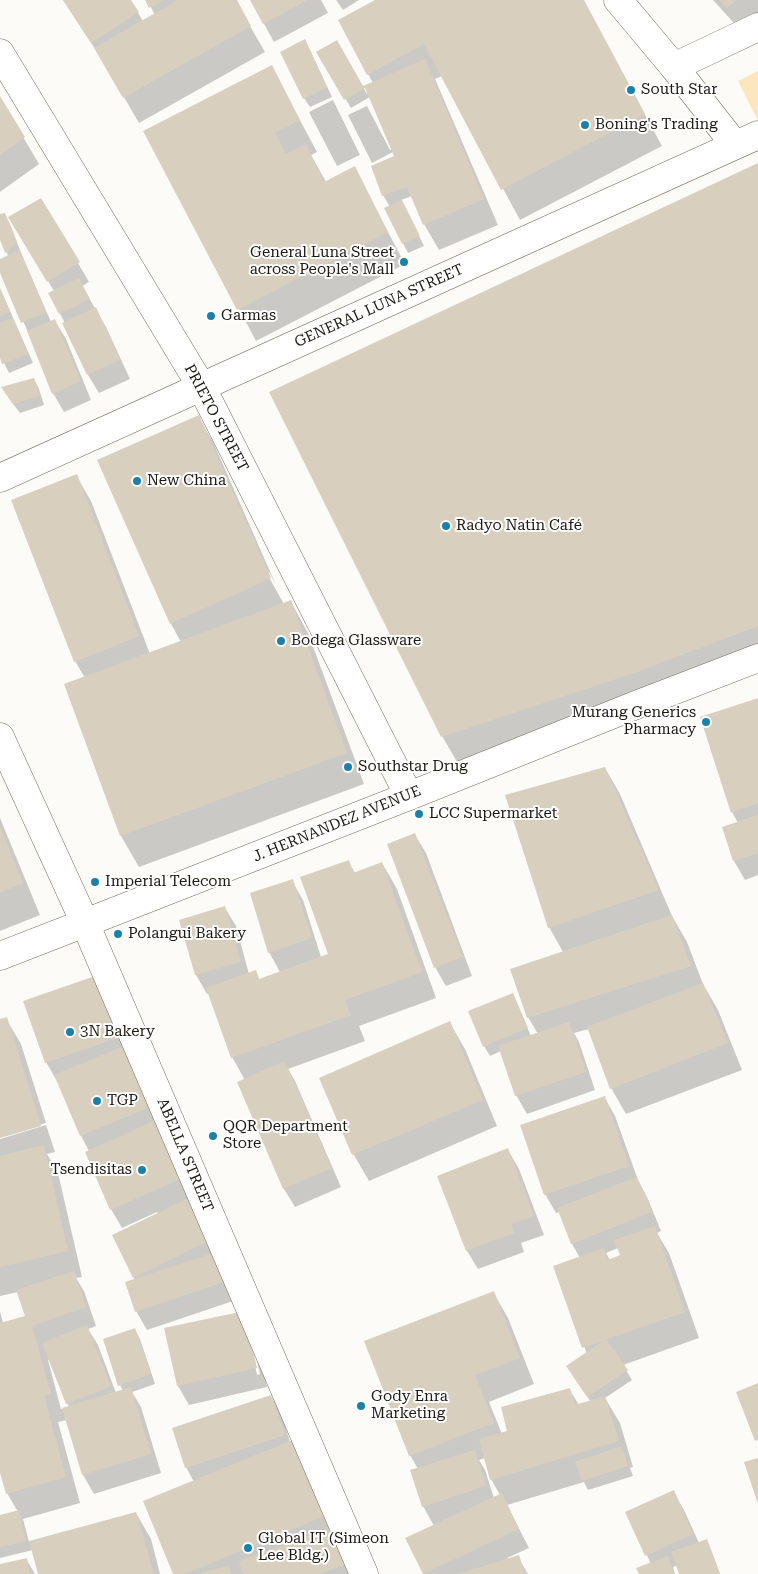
<!DOCTYPE html>
<html>
<head>
<meta charset="utf-8">
<style>
	body { margin:0 }
	canvas { display:block; background:#fdfbf8 }
</style>
</head>
<body>
<canvas width="758" height="1574"></canvas>
<script>
const ctx = document.querySelector('canvas').getContext('2d');
ctx.lineJoin = 'round';
function fill(path, color) {
  ctx.fillStyle = color;
  ctx.fill(path, 'evenodd');
}
function strokePath(path, color, width, dash) {
  ctx.strokeStyle = color;
  ctx.lineWidth = width;
  ctx.lineCap = dash ? 'butt' : 'round';
  ctx.setLineDash(dash || []);
  ctx.stroke(path);
}
function label(font, color, halo, rows, align = 'center') {
  ctx.font = font + ' "Roboto Serif",serif';
  ctx.lineWidth = 4;
  ctx.setLineDash([]);
  ctx.textBaseline = 'middle';
  ctx.strokeStyle = halo;
  ctx.fillStyle = color;
  for (const [text, x, y, turn = 0] of rows) {
    ctx.save();
    ctx.translate(x, y);
    ctx.rotate((+turn || 0) * Math.PI / 180);
    ctx.textAlign = isNaN(turn) ? turn : align;
    if (halo) ctx.strokeText(text, 0, 0);
    ctx.fillText(text, 0, 0);
    ctx.restore();
  }
}
const green = new Path2D(`
	M758,71V121L738,81Z`);
const shadow = new Path2D(`
	M63,0H130L143,21L155,15L147,0H235L265,52L139,123L103,61Z
	M251,0H321L328,13L274,42Z
	M336,0H359L343,10Z
	M378,0H583L662,146L520,220L442,76L435,79L498,225L439,250L424,224L412,196L401,200L424,246L408,253L386,209L390,207L383,195L399,165L393,152L372,163L348,115L367,106L390,150L392,149L370,97L351,108L318,53L337,41L367,94L368,93L373,83L368,74Z
	M713,0H758V19L743,33Z
	M310,50L332,97L310,107L304,98Z
	M271,66L317,152L311,155L326,182L354,168L405,264L256,341L145,132Z
	M0,98L39,164L0,192Z
	M333,100L360,155L337,166L309,112Z
	M758,164V664L460,767L442,736Z
	M41,200L89,282L82,286L106,327L130,379L99,393L88,375L64,324L65,323L49,293L54,291L21,236Z
	M4,214L10,224L21,253L51,322L55,321L66,339L91,400L64,412L53,393L28,332L0,270V260L8,256L0,236V216Z
	M0,288L33,363L9,373L0,355Z
	M34,379L39,389L44,405L20,413L8,397Z
	M198,416L213,442L276,585L269,572L267,574L284,604L291,602L308,633L364,784L139,867L121,836L66,685L85,678L75,661L76,475L91,501L150,654L181,642L171,624Z
	M758,699V875L745,880L734,861L724,827L738,823L732,812Z
	M605,768L620,794L672,916L687,942L703,984L718,1010L742,1070L626,1114L611,1088L589,1029L574,1033L579,1042L595,1090L527,1114L516,1095L501,1051L490,1056L484,1046L512,994L531,1036L538,1034L528,1017L563,952L549,927Z
	M0,818L40,915L0,931Z
	M415,835L426,853L472,976L446,986L435,967Z
	M348,861L355,873L382,863L397,889L436,998L359,1026L365,1041L288,1069L295,1081L341,1187L295,1207L284,1189L239,1083L245,1080L232,1057L209,993L207,994L196,975L180,921L225,908L236,926L249,974L255,972L260,980L280,972L269,952L292,881L303,900L321,957L330,954Z
	M105,996L123,1048L236,1300L147,1330L136,1311L135,1280L114,1236L158,1214L157,1212L122,1228L111,1209L89,1151L81,1136L58,1080L57,1081L46,1062Z
	M6,1019L21,1044L46,1123L0,1137V1020Z
	M450,1023L465,1049L497,1126L369,1181L354,1155L320,1078Z
	M605,1098L615,1116L638,1180L647,1197L661,1231L657,1233L669,1253L699,1338L623,1365L632,1380L605,1398L620,1423L633,1467L630,1468L633,1476L588,1490L584,1482L507,1505L529,1548L507,1558L508,1560L518,1557L528,1574H424L407,1538L434,1526L423,1506L418,1469L410,1455L493,1292L508,1318L534,1384L489,1402L502,1434L509,1432L569,1389L579,1405L591,1402L573,1376L587,1354L555,1267L580,1258L572,1244L560,1212L556,1213L545,1194ZM618,1248L621,1256L610,1260L606,1253ZM485,1458L491,1479L500,1495L494,1498L485,1470L479,1460Z
	M46,1125L55,1152L47,1154L58,1173L82,1277L76,1278L84,1291L96,1326L88,1329L98,1345L116,1393L123,1391L120,1385L135,1330L140,1339L155,1384L132,1392L141,1407L161,1473L94,1494L83,1475L67,1420L58,1422L80,1503L23,1519L29,1542L136,1513L151,1539L160,1574H39L33,1550L0,1558V1517L18,1512L7,1493L0,1468V1311L3,1323L27,1317L18,1292L0,1296V1139ZM50,1359L67,1403L69,1407L61,1409L48,1360Z
	M508,1150L519,1169L544,1235L521,1243L524,1252L478,1269L467,1251Z
	M243,1312L254,1331L267,1387L189,1405L178,1386L166,1329ZM247,1331H250L260,1374L257,1375Z
	M271,1396L282,1415L290,1442L357,1574H175L194,1482L186,1467Z
	M673,1491L684,1510L699,1543L706,1541L711,1550L720,1574H681L677,1565L673,1567L675,1574H640L651,1564L627,1512Z
	M26,1559L35,1574H0V1565Z`);
const building = new Path2D(`
	M63,0H131L139,12L91,43Z
	M145,0H165L149,8Z
	M178,0H237L251,26L123,98L94,48Z
	M250,0H307L263,24Z
	M375,0H584L645,114L501,190L424,44L367,75L338,20Z
	M720,0H736L727,8Z
	M305,39L327,87L303,99L280,52Z
	M337,40L363,86L425,59L484,199L423,225L407,187L382,196L371,166L394,156L365,88L344,100L316,52Z
	M272,65L300,120L275,133L286,154L306,144L324,182L355,166L388,232L237,310L143,131Z
	M0,96L25,137L0,155Z
	M758,163V626L637,672L441,737L269,392Z
	M41,198L80,262L47,282L8,217Z
	M402,200L420,236L402,244L384,208Z
	M5,213L17,242L5,253L0,240V214Z
	M20,250L46,312L21,323L0,273V259Z
	M79,278L90,299L59,314L48,293Z
	M0,289L10,312L0,316Z
	M96,307L120,360L87,375L62,323Z
	M13,318L28,354L2,364L0,358V323Z
	M55,319L81,381L52,394L27,331Z
	M34,378L40,396L13,404L1,387Z
	M199,415L271,578L170,624L97,460Z
	M77,474L139,636L74,662L11,500Z
	M291,600L347,753L120,836L64,684Z
	M758,698V803L731,813L700,717Z
	M605,767L659,890L548,928L505,795Z
	M758,815V853L733,861L722,827Z
	M0,827L23,883L0,893Z
	M415,833L463,957L434,968L387,844Z
	M349,860L353,873L382,862L422,972L345,1000L351,1015L231,1058L206,988L256,970L259,979L328,954L300,877Z
	M293,879L312,938L268,953L250,893Z
	M225,906L241,962L195,975L179,920Z
	M672,915L691,966L527,1018L510,969Z
	M95,976L117,1038L45,1063L23,1001Z
	M703,983L728,1043L610,1089L587,1027Z
	M513,993L528,1028L483,1047L468,1011Z
	M7,1017L41,1126L0,1138V1019Z
	M450,1021L483,1100L352,1155L319,1078Z
	M569,1022L586,1072L515,1096L498,1046Z
	M127,1045L153,1106L80,1136L54,1075Z
	M285,1061L332,1168L283,1189L237,1082Z
	M605,1096L629,1166L544,1195L520,1125Z
	M156,1120L182,1178L110,1210L85,1152Z
	M44,1145L68,1251L0,1267V1156Z
	M508,1148L534,1216L511,1224L514,1233L466,1251L437,1176Z
	M637,1177L652,1212L571,1244L557,1208Z
	M193,1196L214,1238L133,1278L112,1235Z
	M655,1226L685,1312L582,1348L553,1266L604,1248L608,1260L620,1255L614,1240Z
	M217,1252L227,1281L135,1312L125,1282Z
	M74,1271L86,1307L32,1326L51,1394L44,1396L66,1477L6,1494L0,1473V1323L25,1316L16,1290Z
	M494,1291L520,1358L475,1375L494,1423L409,1456L364,1341Z
	M244,1311L257,1368L177,1386L164,1328Z
	M87,1325L111,1386L66,1404L42,1343Z
	M135,1328L151,1374L118,1386L103,1339Z
	M606,1339L628,1370L587,1397L566,1366Z
	M758,1383V1440L755,1441L736,1392Z
	M131,1387L151,1454L82,1475L62,1408Z
	M570,1388L575,1405L605,1396L619,1441L490,1480L479,1439L507,1431L501,1407Z
	M271,1395L285,1435L185,1468L172,1428Z
	M295,1439L327,1515L185,1574H173L143,1501Z
	M622,1446L628,1466L582,1481L575,1462Z
	M475,1450L486,1486L422,1507L410,1470Z
	M758,1458V1504L744,1462Z
	M674,1490L693,1534L645,1556L625,1512Z
	M502,1493L519,1529L423,1574L405,1538Z
	M19,1510L26,1541L0,1547V1515Z
	M136,1512L154,1574H38L29,1541Z
	M336,1526L350,1563L319,1574H243L239,1561Z
	M707,1539L720,1574H679L671,1552Z
	M519,1555L525,1574H458Z
	M668,1556L674,1574H639L636,1568Z
	M27,1558L30,1574H0V1564Z
	M229,1566L231,1574H201V1573Z`);
const minor = new Path2D(`
	M0,53L201,386
	M674,67L758,27`);
const tertiary = new Path2D(`
	M409,796L636,705L758,658
	M0,956L85,923`);
const secondary = new Path2D(`
	M618,0L674,67L735,145
	M0,478L758,135
	M0,737L85,923L364,1574
	M85,923L409,796L201,386`);
const markers = [
	[631,90,5,"#1b81ab"],
	[585,125,5,"#1b81ab"],
	[404,262,5,"#1b81ab"],
	[211,316,5,"#1b81ab"],
	[137,481,5,"#1b81ab"],
	[446,526,5,"#1b81ab"],
	[281,641,5,"#1b81ab"],
	[706,722,5,"#1b81ab"],
	[348,767,5,"#1b81ab"],
	[419,814,5,"#1b81ab"],
	[95,882,5,"#1b81ab"],
	[118,934,5,"#1b81ab"],
	[70,1032,5,"#1b81ab"],
	[97,1101,5,"#1b81ab"],
	[213,1136,5,"#1b81ab"],
	[142,1170,5,"#1b81ab"],
	[361,1406,5,"#1b81ab"],
	[248,1548,5,"#1b81ab"]
];
const poiNames = [
	["South Star",641,90],
	["Boning's Trading",595,125],
	["General Luna Street",394,253,"right"],
	["across People's Mall",394,270,"right"],
	["Garmas",221,316],
	["New China",147,481],
	["Radyo Natin Café",456,526],
	["Bodega Glassware",291,641],
	["Murang Generics",696,713,"right"],
	["Pharmacy",696,730,"right"],
	["Southstar Drug",358,767],
	["LCC Supermarket",429,814],
	["Imperial Telecom",105,882],
	["Polangui Bakery",128,934],
	["3N Bakery",80,1032],
	["TGP",107,1101],
	["QQR Department",223,1127],
	["Store",223,1144],
	["Tsendisitas",132,1170,"right"],
	["Gody Enra",371,1397],
	["Marketing",371,1414],
	["Global IT (Simeon",258,1539],
	["Lee Bldg.)",258,1556]
];
const streetNames = [
	["GENERAL LUNA STREET",379,306,-24],
	["PRIETO STREET",216,418,62],
	["J. HERNANDEZ AVENUE",337,824,-22],
	["ABELLA STREET",185,1155,67]
];
fill(green, '#fbe6c0');
fill(shadow, '#0003');
fill(building, '#d9cfbe');
strokePath(minor, '#776f5f', 29);
strokePath(tertiary, '#776f5f', 29);
strokePath(secondary, '#776f5f', 29);
strokePath(minor, '#fff', 28);
strokePath(tertiary, '#fff', 28);
strokePath(secondary, '#fff', 28);
for (const [x, y, r, color] of markers) {
  const dot = new Path2D();
  dot.arc(x, y, r, 0, 2 * Math.PI);
  ctx.fillStyle = color;
  ctx.fill(dot);
  strokePath(dot, '#fff', 2);
}
label('15px', '#1e1a14', '#fff', poiNames, 'left');
label('15px', '#1e1a14', '#fff', streetNames);
</script>
</body>
</html>
